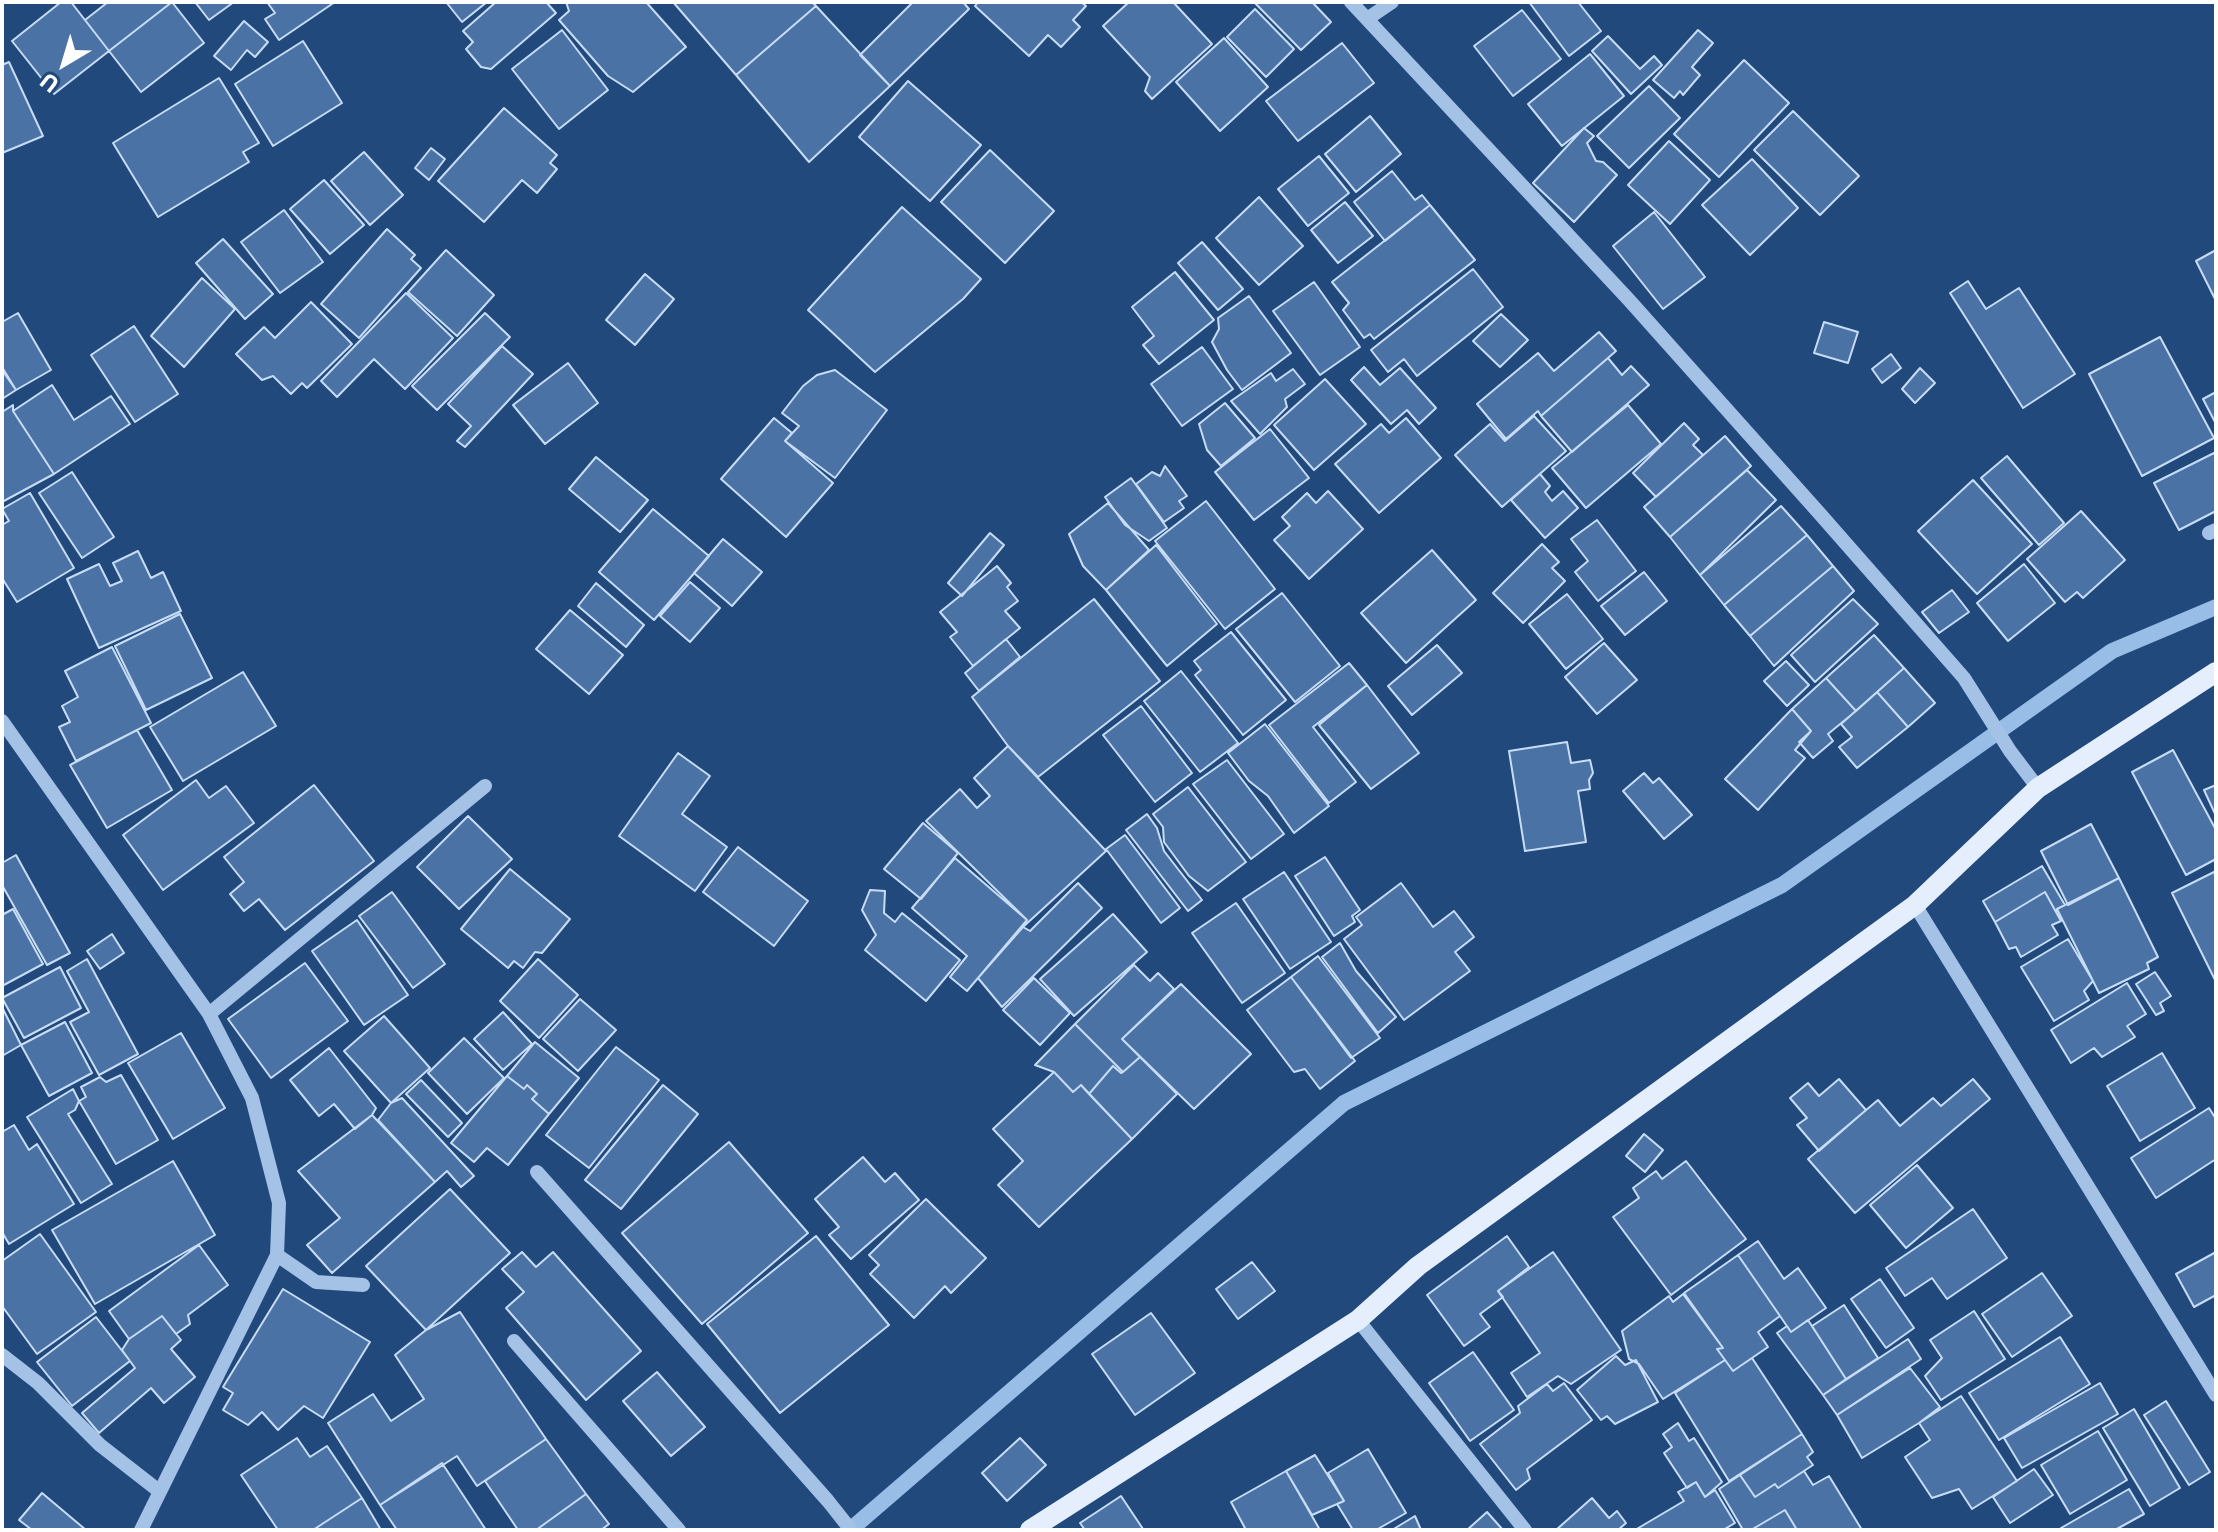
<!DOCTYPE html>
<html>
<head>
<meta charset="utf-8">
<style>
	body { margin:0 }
	#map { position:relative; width:2218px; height:1532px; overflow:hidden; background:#21497b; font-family:Commissioner,sans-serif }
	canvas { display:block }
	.frame { position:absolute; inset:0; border:4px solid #fff; pointer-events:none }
	.north { position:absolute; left:24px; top:24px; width:80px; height:80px; -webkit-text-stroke:6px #21497b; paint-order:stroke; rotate:218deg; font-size:22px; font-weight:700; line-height:32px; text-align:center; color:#fff }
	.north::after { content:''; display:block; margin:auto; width:28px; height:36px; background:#fff; clip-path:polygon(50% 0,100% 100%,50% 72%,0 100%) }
</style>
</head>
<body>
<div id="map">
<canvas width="2218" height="1532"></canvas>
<div class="frame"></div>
<div class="north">U</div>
</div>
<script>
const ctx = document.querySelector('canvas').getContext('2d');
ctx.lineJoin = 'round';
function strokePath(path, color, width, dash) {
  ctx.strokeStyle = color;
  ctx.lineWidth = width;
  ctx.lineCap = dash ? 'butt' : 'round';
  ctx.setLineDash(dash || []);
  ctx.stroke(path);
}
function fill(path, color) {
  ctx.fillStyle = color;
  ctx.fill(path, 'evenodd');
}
const stream = new Path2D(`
	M850,1530L1344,1103L1782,885L2112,651L2216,607`);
const building = new Path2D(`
	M61,2H71L109,51L54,94L12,41Z
	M108,2H172L109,51L85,20Z
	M172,2L204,43L141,92L109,51Z
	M195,2H234L209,20Z
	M267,2H335L279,40L265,19L275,13Z
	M446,2H487L462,22Z
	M496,2H546L556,13L491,69L481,67L466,49L473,42L463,31Z
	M566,2H646L686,47L633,92L608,76L559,20L569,11Z
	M673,2H812L816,6L736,75Z
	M913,2H963L969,9L890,86L860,55Z
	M978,2H1081L1086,6L1073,20L1080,27L1061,47L1048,35L1029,56L975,6Z
	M1129,2H1173L1212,44L1152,99L1145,91L1150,77L1103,26Z
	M1254,2H1312L1331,22L1301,50Z
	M1529,2H1578L1601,31L1569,56Z
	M816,6L890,86L809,162L736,75Z
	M1255,9L1294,49L1266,77L1227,37Z
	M1522,10L1561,59L1513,96L1474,46Z
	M244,21L268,42L255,57L247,50L231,70L214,56Z
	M562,30L608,90L559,129L512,69Z
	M1698,30L1713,43L1692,67L1700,75L1683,95L1680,91L1674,98L1653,80Z
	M1608,36L1640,69L1654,56L1662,65L1631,94L1592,51Z
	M1224,38L1268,87L1220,131L1176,82Z
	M303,41L342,103L273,146L235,84Z
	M1342,43L1374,83L1298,141L1266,101Z
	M1590,54L1624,96L1562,146L1528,104Z
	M1744,60L1789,103L1719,177L1674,134Z
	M9,62L43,136L2,153V65Z
	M219,78L259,143L243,152L249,162L158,217L113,143Z
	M908,81L981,145L930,201L859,137Z
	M1649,86L1680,118L1629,168L1597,136Z
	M504,108L557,155L550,163L557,169L537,193L522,180L484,222L438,181Z
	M1793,111L1859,176L1820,215L1754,150Z
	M1370,116L1401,154L1356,192L1325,154Z
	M1584,128L1594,136L1587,143L1596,161L1603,162L1617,175L1574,222L1533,183Z
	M1669,141L1710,180L1670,224L1628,185Z
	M431,148L445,159L429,180L415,168Z
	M990,150L1054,211L1005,263L941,202Z
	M364,152L403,195L370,225L331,181Z
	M1319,156L1349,193L1308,226L1278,189Z
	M1752,159L1798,208L1750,255L1702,205Z
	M1392,171L1415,200L1422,195L1430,205L1385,241L1354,202Z
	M324,180L364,225L330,254L290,209Z
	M1259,197L1303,246L1259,285L1216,238Z
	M1345,202L1373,236L1338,263L1311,230Z
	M1430,205L1475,260L1374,339L1370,334L1364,338L1343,310L1349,303L1332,282Z
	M902,207L981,279L963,299L875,372L808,310Z
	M284,210L323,262L280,293L241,242Z
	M1654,212L1705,277L1663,309L1613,246Z
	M387,229L415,255L411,259L421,268L359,338L321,304Z
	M223,239L273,294L245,319L196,263Z
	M1202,242L1243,289L1218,310L1178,263Z
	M446,250L494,295L457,336L408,292Z
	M2216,250V301L2196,261Z
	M1473,269L1503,307L1417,376L1404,359L1388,372L1371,350Z
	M1175,272L1214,320L1159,364L1143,345L1154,336L1132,307Z
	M645,274L674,299L635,345L606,320Z
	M202,278L235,309L184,367L151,336Z
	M1968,281L1986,309L2019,288L2075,374L2023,408L1950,293Z
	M1314,282L1360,347L1320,375L1273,311Z
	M406,293L453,338L405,389L374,359L337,397L321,381Z
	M1249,296L1291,353L1242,390L1227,370L1212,342L1219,329L1218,318Z
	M311,302L352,344L307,388L302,383L291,394L273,376L262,380L236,354L264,327L275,338Z
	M18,313L51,370L16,390L2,367V322Z
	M485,313L510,337L437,410L412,386Z
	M1501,314L1528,340L1500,367L1473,341Z
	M1824,322L1858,332L1848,363L1814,353Z
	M134,326L178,394L135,422L91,355Z
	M1599,332L1616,351L1541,416L1538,411L1506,439L1477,404L1538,353L1554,371Z
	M2160,337L2214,438L2142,476L2089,374Z
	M502,346L533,374L465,447L457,441L471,426L448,404Z
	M1202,347L1233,389L1182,426L1151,384Z
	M1891,354L1901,368L1882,383L1872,369Z
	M1608,358L1622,375L1631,366L1649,385L1572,452L1541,416Z
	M568,363L598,403L545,444L513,405Z
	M1364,367L1380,385L1400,368L1436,408L1419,424L1407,410L1391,424L1351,380Z
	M1920,368L1935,383L1915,403L1902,389Z
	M1293,369L1305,384L1285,399L1287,407L1260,434L1231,401L1271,373L1276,381Z
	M2,370L16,390L2,399Z
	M835,370L887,410L835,478L785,441L799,426L782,413L803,386L817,375Z
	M1325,379L1366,424L1314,470L1274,425Z
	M52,385L74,420L111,396L130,424L54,474L13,411Z
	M2216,392V424L2203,399Z
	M1225,403L1255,438L1221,466L1207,450L1199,424Z
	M13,405V411L54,474L2,502V412Z
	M1628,405L1661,444L1586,508L1552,468Z
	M1534,416L1566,451L1502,507L1455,455L1490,424L1505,441Z
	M774,418L792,433L785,441L833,483L786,537L721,479Z
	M1406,418L1441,458L1379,513L1335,464L1381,424L1389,433Z
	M1684,423L1699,439L1693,445L1703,455L1656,497L1633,473Z
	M1270,429L1309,478L1254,520L1215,472Z
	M1725,436L1751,466L1670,537L1644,507Z
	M2214,453L2216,457V511L2179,530L2154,483Z
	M2007,456L2064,523L2039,545L1981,478Z
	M596,457L648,500L620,532L569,489Z
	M1165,466L1187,496L1179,501L1184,508L1164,522L1136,484L1152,472L1160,476Z
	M1747,470L1776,500L1700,575L1670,537Z
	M72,472L114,537L82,558L39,493Z
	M1540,474L1550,486L1545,492L1552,501L1563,491L1578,508L1545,538L1511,500Z
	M1131,478L1167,528L1149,541L1125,525L1105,497Z
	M1973,480L2032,544L1977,594L1918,531Z
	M1328,491L1363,529L1309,579L1274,540L1290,526L1282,517L1307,493L1316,503Z
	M30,493L74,568L17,602L2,578V525L9,521L2,509Z
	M1206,501L1275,589L1225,629L1155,541Z
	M1108,503L1149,550L1106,590L1083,566L1069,534Z
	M1781,506L1807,535L1724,605L1700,575Z
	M653,509L709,556L654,620L599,572Z
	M2081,511L2125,560L2083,598L2077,592L2065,602L2027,559Z
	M1597,520L1636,571L1598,601L1575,572L1588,561L1571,539Z
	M990,533L1004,545L962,596L948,583Z
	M1807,535L1833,566L1750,636L1724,605Z
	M723,539L762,572L732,606L694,573Z
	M1542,544L1559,562L1552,568L1565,581L1523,623L1493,593Z
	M1156,545L1217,624L1167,666L1106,590Z
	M1432,550L1476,600L1406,663L1361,613Z
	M138,551L151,578L163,572L181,611L99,648L67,579L99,564L110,586L122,581L113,563Z
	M2024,564L2055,603L2008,641L1977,603Z
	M997,566L1011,583L1007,587L1018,601L1005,611L1020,628L973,666L950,637L957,632L940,612Z
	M1833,566L1854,591L1774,666L1750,636Z
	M1644,572L1667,601L1625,635L1601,606Z
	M690,582L720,608L690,642L660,616Z
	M596,583L644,625L626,647L578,606Z
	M1952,590L1969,612L1939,633L1922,612Z
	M1282,593L1340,666L1295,702L1236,629Z
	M1567,594L1603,639L1566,669L1529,624Z
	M1094,599L1160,681L1038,777L1008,746L972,697Z
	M1853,599L1878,624L1815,682L1791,655Z
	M570,610L623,655L589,694L536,649Z
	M180,614L212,678L146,710L115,646Z
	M1231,632L1286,700L1243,735L1195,675L1201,670L1194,661Z
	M1874,635L1904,668L1856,711L1826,678Z
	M1006,639L1020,657L979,691L965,673Z
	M1604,643L1637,680L1597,714L1565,677Z
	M1437,645L1462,673L1412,715L1388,686Z
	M112,647L151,723L76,761L59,727L70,722L62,706L78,697L65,671Z
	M1786,661L1809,685L1787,706L1764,681Z
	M1349,663L1367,685L1313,727L1356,782L1329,803L1269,725Z
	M1904,668L1935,703L1908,727L1877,692Z
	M1181,671L1238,743L1200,772L1144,701Z
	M243,672L276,726L183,781L150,727Z
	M1826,678L1856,711L1828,734L1833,741L1813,758L1799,742L1811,731L1792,709Z
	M1367,685L1419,753L1371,789L1319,725Z
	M1877,692L1908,727L1857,768L1839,747L1852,737L1841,724Z
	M1141,706L1192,773L1155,802L1103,735Z
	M1792,709L1811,731L1795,750L1805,758L1758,810L1725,779Z
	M1265,724L1329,806L1294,833L1268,796L1249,781L1228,753Z
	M137,730L172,790L107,828L70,765Z
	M1567,742L1571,763L1590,760L1593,773L1589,780L1590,789L1578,791L1586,842L1525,851L1509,751Z
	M1008,746L1106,851L1023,927L1027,920L926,821L960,789L977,808L990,796L974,778Z
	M2173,750L2216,830V859L2186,875L2132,772Z
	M678,753L710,776L682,814L727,847L695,891L619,836Z
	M1227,760L1284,834L1251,859L1193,784Z
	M1644,773L1653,783L1659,778L1692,815L1664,839L1623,791Z
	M196,780L209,798L226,786L254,823L163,890L123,835Z
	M314,785L374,861L285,930L259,899L244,911L230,894L244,882L224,857Z
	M2216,785V816L2204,790Z
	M1188,787L1246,862L1208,891L1189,876L1164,842L1163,827L1153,814Z
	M1147,814L1157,828L1164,851L1202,900L1188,911L1126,830Z
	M468,816L512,859L459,909L417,867Z
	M923,823L958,853L921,899L884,869Z
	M2091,824L2119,878L2068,905L2041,851Z
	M1125,835L1180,908L1161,923L1106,849Z
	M738,847L808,901L774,946L703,892Z
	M16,855L70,953L47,965L2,885V863Z
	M1325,857L1360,910L1352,916L1355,922L1334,936L1295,876Z
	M955,858L1027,920L967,991L950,977L967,956L912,908Z
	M2042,866L2065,905L2057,909L2056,912L2045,892L1995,922L1983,901Z
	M510,869L570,919L542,953L535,952L523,968L514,961L508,968L461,929Z
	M2216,871V982L2172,893Z
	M1284,872L1331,942L1290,969L1243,899Z
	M2119,878L2158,957L2147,963L2149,969L2099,993L2057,909Z
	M1078,883L1102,908L1002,1007L978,978L1023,927L1030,931Z
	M1401,883L1433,927L1454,911L1474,937L1455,952L1470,971L1404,1020L1344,939L1362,925L1356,917Z
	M870,890L885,891L884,913L895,922L902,913L960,960L926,1001L865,950L876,935L862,910Z
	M392,892L445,964L413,988L359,916Z
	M2045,892L2061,921L2052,925L2058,935L2021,957L2016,947L2009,949L1995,922Z
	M1236,903L1285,973L1242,1003L1192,933Z
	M13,909L43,964L2,986V915Z
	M1113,914L1147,952L1074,1016L1040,979Z
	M357,920L408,995L364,1025L312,951Z
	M112,934L124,953L100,969L87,951Z
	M2068,939L2093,981L2084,991L2089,1000L2054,1021L2021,967Z
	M1340,943L1356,971L1396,1017L1378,1033L1322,957Z
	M1318,956L1380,1038L1351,1058L1291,977Z
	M87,959L138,1054L99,1075L70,1022L89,1012L67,971Z
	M538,959L578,995L539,1038L500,1001Z
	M305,963L348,1021L271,1078L228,1019Z
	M1134,965L1150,981L1158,973L1174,989L1122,1039L1140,1057L1123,1072L1075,1024Z
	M60,967L81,1008L24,1038L2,998Z
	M2155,972L2171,996L2160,1003L2164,1011L2156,1015L2136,984Z
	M1291,977L1355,1061L1320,1089L1305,1069L1294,1072L1247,1010Z
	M1034,978L1070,1013L1040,1045L1003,1010Z
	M2127,983L2146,1014L2127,1026L2135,1037L2102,1057L2094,1048L2071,1063L2051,1030Z
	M1181,984L1251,1054L1194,1109L1122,1039Z
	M580,999L616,1030L578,1071L543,1039Z
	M2,1007L21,1045L2,1056Z
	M503,1012L532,1044L503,1070L474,1039Z
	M384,1016L430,1068L391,1103L344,1051Z
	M65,1022L92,1073L49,1096L21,1045Z
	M1075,1024L1123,1072L1121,1073L1113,1066L1089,1094L1081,1085L1073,1092L1054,1072L1035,1065Z
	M181,1033L225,1108L173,1139L128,1063Z
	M464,1038L504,1078L467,1114L428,1073Z
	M535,1042L579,1078L549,1114L532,1099L537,1094L527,1085L524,1089L507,1076Z
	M616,1047L659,1080L589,1168L546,1135Z
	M329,1048L376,1108L372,1115L355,1129L334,1104L319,1116L290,1080Z
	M2162,1053L2195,1108L2140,1141L2107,1086Z
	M1140,1057L1177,1094L1132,1139L1089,1094L1113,1066L1121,1073L1123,1072Z
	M1054,1072L1073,1092L1081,1085L1132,1139L1039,1227L998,1185L1023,1161L993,1129Z
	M121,1075L158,1140L116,1164L79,1101L86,1097L81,1087L100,1077L106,1082Z
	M507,1076L524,1089L527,1085L537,1094L532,1099L549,1114L508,1165L487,1148L474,1162L451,1143Z
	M1839,1079L1866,1110L1819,1151L1797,1125L1807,1118L1790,1098L1808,1083L1819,1096Z
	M1973,1079L1990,1099L1855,1213L1808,1159L1878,1100L1900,1126L1933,1098L1941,1106Z
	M421,1080L462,1123L448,1137L406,1094Z
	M663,1085L698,1114L621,1209L585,1180Z
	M73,1089L79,1101L75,1110L68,1114L112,1184L81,1203L27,1117Z
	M402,1098L474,1176L461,1187L447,1171L435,1182L378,1120L391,1103Z
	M2209,1108L2216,1119V1159L2156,1198L2131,1158Z
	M372,1115L435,1182L332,1273L307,1245L340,1218L298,1171Z
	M14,1125L29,1150L37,1144L74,1204L9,1244L2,1232V1132Z
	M1644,1134L1663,1150L1645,1172L1626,1156Z
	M729,1142L808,1233L702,1324L622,1233Z
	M863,1157L885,1182L895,1173L919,1200L851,1259L829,1235L839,1227L815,1199Z
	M173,1161L215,1235L95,1304L52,1230Z
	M1686,1161L1746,1239L1671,1295L1613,1217L1639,1198L1633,1188L1656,1171L1662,1179Z
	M1917,1165L1953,1208L1906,1248L1870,1205Z
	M450,1189L510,1253L426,1330L366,1266Z
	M926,1199L986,1258L951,1293L945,1286L914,1318L870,1274L879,1265L869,1255Z
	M1973,1209L2007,1258L1947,1299L1932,1278L1905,1296L1886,1268Z
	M40,1234L96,1312L37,1354L2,1306V1261Z
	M816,1236L889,1325L780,1413L707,1324Z
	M1507,1236L1529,1267L1498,1291L1503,1297L1480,1314L1490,1327L1464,1346L1427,1295Z
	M1758,1241L1784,1279L1798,1268L1826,1308L1791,1332L1738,1255Z
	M199,1245L228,1285L188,1315L190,1324L176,1334L162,1316L129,1339L109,1311Z
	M522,1252L536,1267L553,1252L641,1351L586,1400L506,1308L524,1292L502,1269Z
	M1553,1252L1621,1350L1571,1384L1558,1376L1527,1397L1511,1373L1540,1353L1498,1291Z
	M2216,1252V1295L2194,1307L2176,1274Z
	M1738,1255L1780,1316L1758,1332L1768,1347L1733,1371L1717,1349L1723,1348L1684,1293Z
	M1252,1262L1275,1291L1238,1319L1216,1289Z
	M2042,1273L2072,1316L2012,1357L1982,1314Z
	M1880,1279L1914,1328L1886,1348L1851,1299Z
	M283,1289L370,1342L323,1418L304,1406L278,1430L262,1412L248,1425L223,1410L233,1393L223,1387Z
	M1683,1294L1723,1348L1717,1349L1725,1360L1663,1399L1639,1364L1629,1359L1622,1331L1669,1296L1673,1302Z
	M1844,1305L1878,1358L1846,1379L1812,1326Z
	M1974,1311L2005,1359L1941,1400L1925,1376L1942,1358L1930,1340Z
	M460,1312L546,1439L477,1486L457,1456L380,1505L328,1423L373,1394L391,1421L424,1399L395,1355L426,1330Z
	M1151,1313L1195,1373L1135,1415L1092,1354Z
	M162,1316L181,1340L171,1349L195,1377L164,1403L151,1388L99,1433L82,1413L135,1368L122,1350L129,1339Z
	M96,1317L130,1361L72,1406L37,1362Z
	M1808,1320L1846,1379L1823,1395L1777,1333L1787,1326L1791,1332Z
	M2060,1337L2090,1384L1999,1440L1969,1393Z
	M1908,1339L1921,1359L1837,1415L1823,1395Z
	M1473,1352L1514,1410L1470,1441L1429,1383Z
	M1616,1356L1625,1365L1636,1360L1658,1402L1615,1424L1607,1416L1601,1420L1577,1390Z
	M1752,1358L1802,1434L1729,1481L1675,1393L1725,1360L1733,1371Z
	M1910,1368L1940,1407L1919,1423L1862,1458L1837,1415Z
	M657,1372L705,1427L671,1456L623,1401Z
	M1564,1383L1592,1420L1527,1469L1530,1479L1516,1490L1480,1444L1520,1413L1518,1406L1547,1384L1553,1391Z
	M2100,1383L2118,1414L2022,1468L2004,1438Z
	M1961,1396L2017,1481L1972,1509L1959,1489L1932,1498L1905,1457L1930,1440L1919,1423Z
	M2166,1401L2210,1472L2189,1485L2144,1415Z
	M2134,1409L2180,1488L2150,1506L2103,1428Z
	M1678,1423L1689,1441L1694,1438L1722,1482L1705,1497L1696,1482L1687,1488L1664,1453L1672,1447L1663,1434Z
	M2098,1431L2127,1480L2070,1514L2041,1465Z
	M1802,1434L1813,1452L1807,1457L1813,1465L1778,1488L1775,1484L1755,1497L1740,1475Z
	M297,1438L310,1457L327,1446L362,1498L313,1530H278L241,1475Z
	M1020,1438L1046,1465L1007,1501L982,1473Z
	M546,1439L586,1494L536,1530H518L485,1481Z
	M1368,1449L1406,1513L1376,1530H1353L1337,1504L1344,1501L1328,1473Z
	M1315,1455L1344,1501L1312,1515L1286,1471Z
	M442,1463L486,1530H397L380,1505Z
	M2034,1469L2053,1495L2010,1523L1993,1497Z
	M1286,1471L1320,1530H1246L1231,1502Z
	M1804,1471L1813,1485L1829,1476L1862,1530H1797L1785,1510L1751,1530H1743L1719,1489L1740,1475L1755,1497L1775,1484L1778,1488Z
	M1696,1482L1705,1497L1715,1490L1735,1523L1723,1530H1635L1684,1501L1678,1492Z
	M2129,1489L2144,1514L2115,1530H2063L2061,1528Z
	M42,1493L86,1530H32L19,1520Z
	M586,1494L609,1524L601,1530H536Z
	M1121,1496L1143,1529L1085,1530L1080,1523Z
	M362,1498L381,1530H313Z
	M1592,1498L1609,1518L1617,1511L1626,1523L1618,1530H1556Z
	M1785,1510L1797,1530H1751Z
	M1487,1512L1503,1530H1467Z
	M1415,1516L1421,1530H1392Z`);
const minor = new Path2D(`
	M1351,2L1629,300L1820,514L1964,678L2010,751L2038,788
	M1367,19L1392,2
	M2209,533L2216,530
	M2,721L209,1014L252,1098L279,1203L277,1255L141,1530
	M1915,905L2216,1395
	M209,1014L485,786
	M537,1172L828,1501L851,1530
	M277,1255L316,1282L363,1285
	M1358,1320L1525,1530
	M514,1341L679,1530
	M2,1355L38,1383L100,1445L159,1491`);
const major = new Path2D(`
	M1030,1530L1358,1320L1418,1266L1915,905L2038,788L2216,672`);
strokePath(stream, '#98bde7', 16);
fill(building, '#4a72a5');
strokePath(building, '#c7dcf5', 2);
strokePath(minor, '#a4c2e6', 14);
strokePath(major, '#e5eefd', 20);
</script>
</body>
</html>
